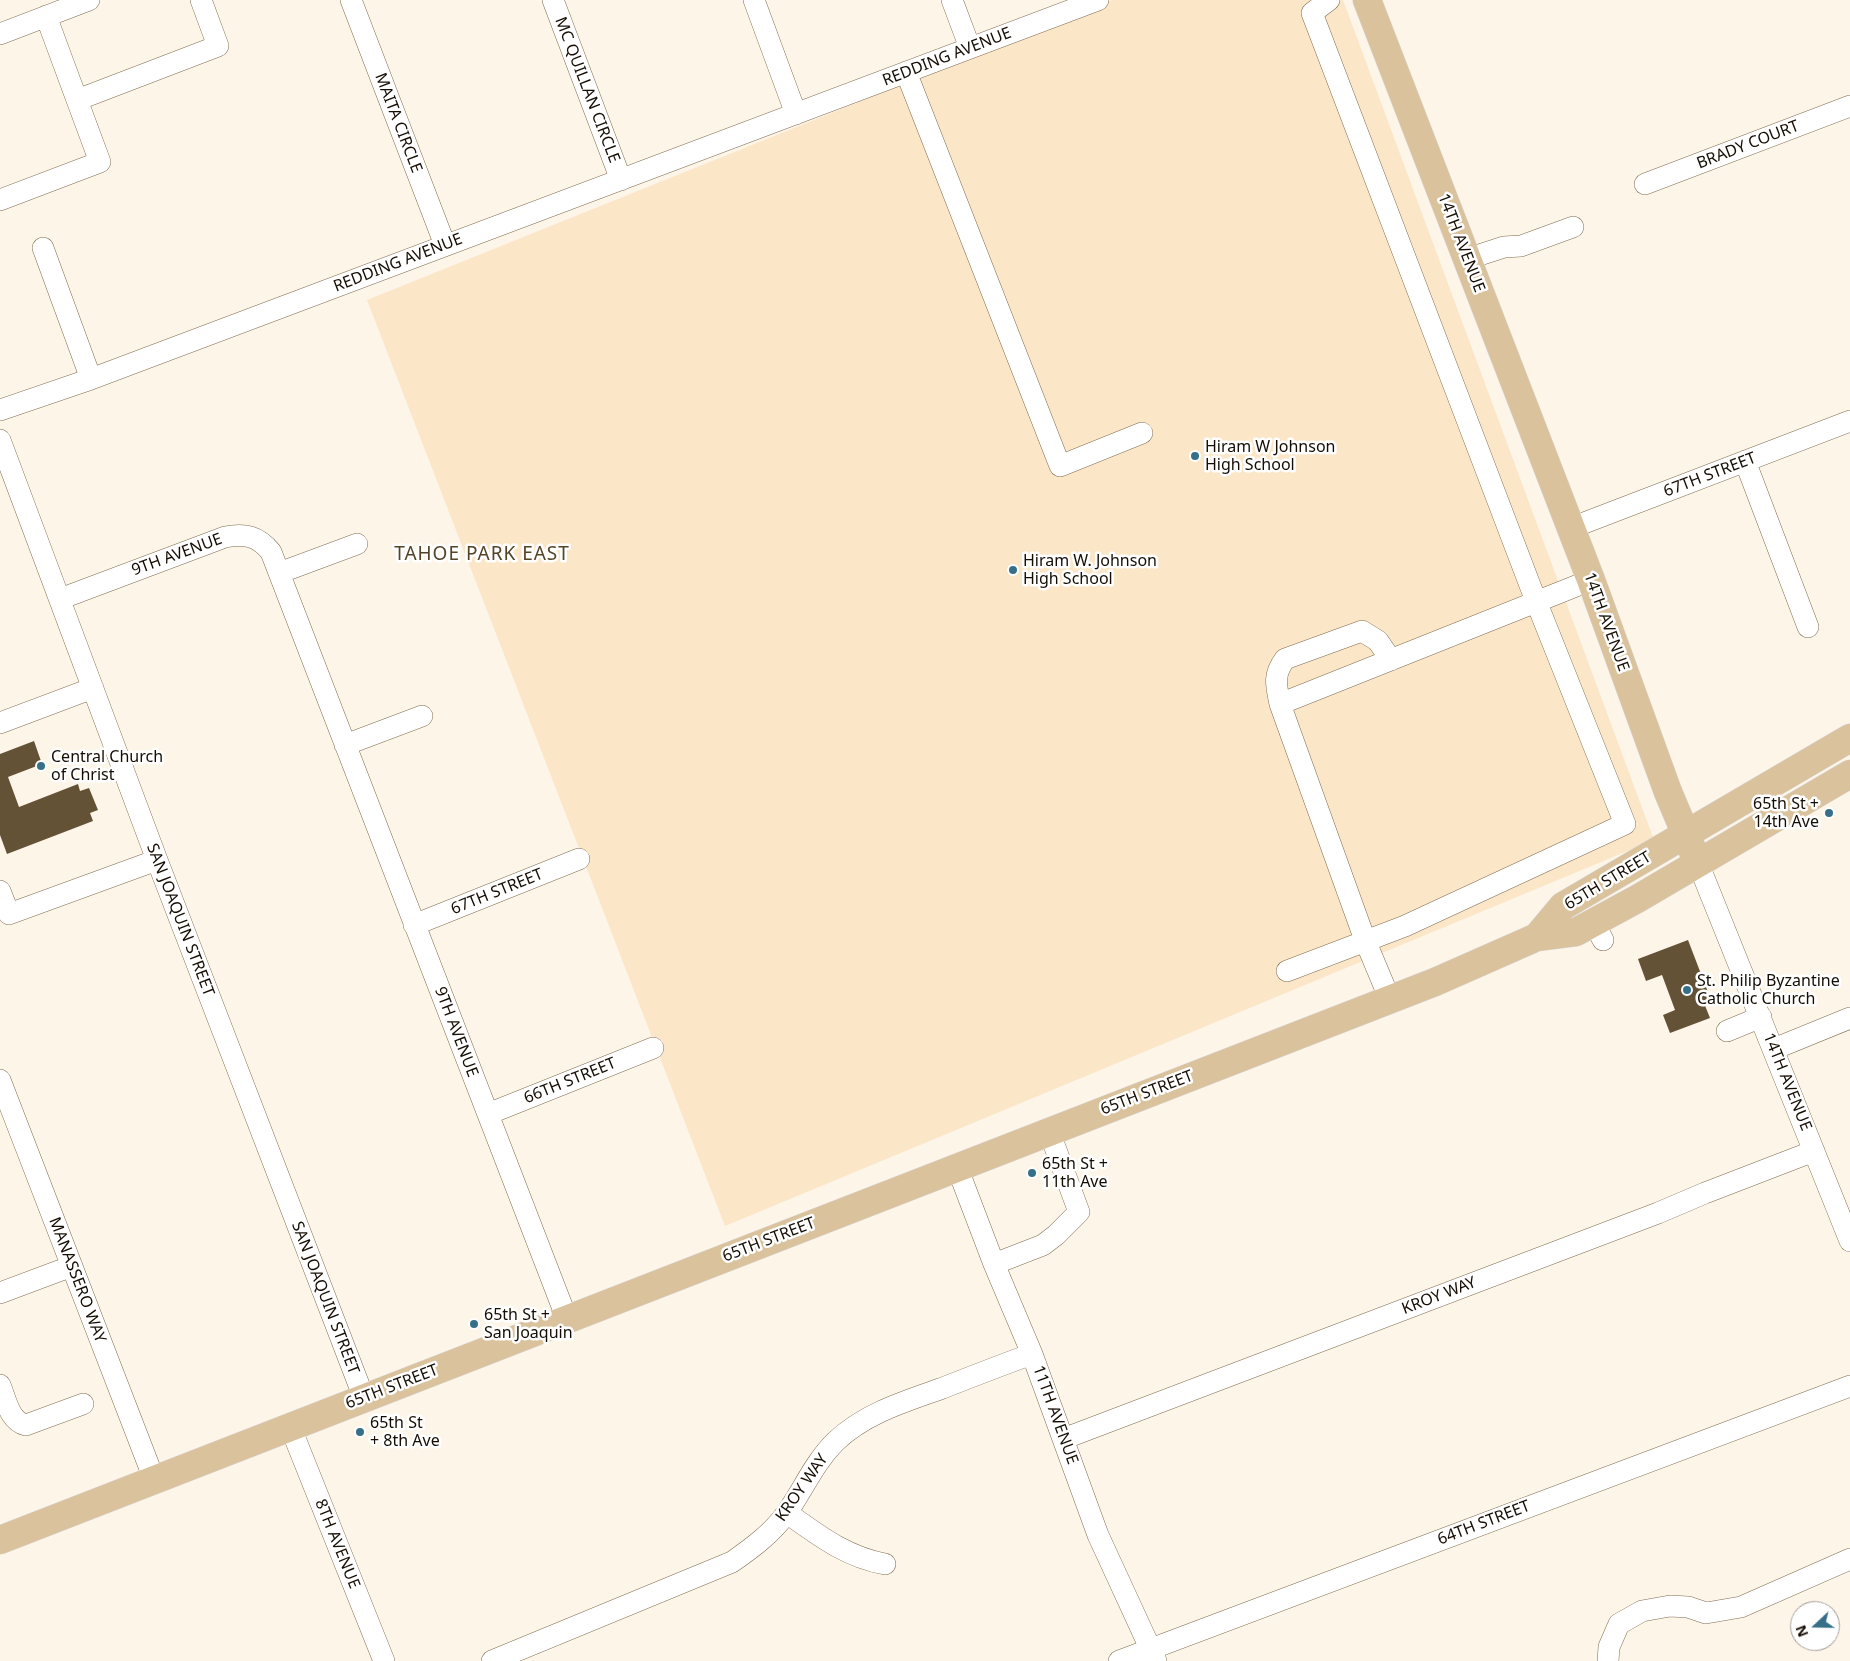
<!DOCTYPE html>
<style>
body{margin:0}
#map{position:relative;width:1850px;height:1661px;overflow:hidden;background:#fdf5e8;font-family:"Noto Sans",sans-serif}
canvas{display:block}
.north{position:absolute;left:1790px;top:1601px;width:50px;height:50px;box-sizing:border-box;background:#fff;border:1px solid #a19e9b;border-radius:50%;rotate:249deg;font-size:14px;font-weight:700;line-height:20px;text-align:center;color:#150d04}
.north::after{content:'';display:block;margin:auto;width:18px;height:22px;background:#357088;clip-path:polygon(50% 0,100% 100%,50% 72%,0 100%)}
</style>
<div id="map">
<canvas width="1850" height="1661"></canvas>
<div class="north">N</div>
</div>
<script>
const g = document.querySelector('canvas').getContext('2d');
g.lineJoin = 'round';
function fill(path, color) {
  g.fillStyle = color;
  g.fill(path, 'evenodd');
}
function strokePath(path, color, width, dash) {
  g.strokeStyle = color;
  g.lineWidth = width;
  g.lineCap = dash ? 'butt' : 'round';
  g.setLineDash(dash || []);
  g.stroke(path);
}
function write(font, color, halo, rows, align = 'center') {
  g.font = font + ' "Noto Sans",sans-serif';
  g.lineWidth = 5;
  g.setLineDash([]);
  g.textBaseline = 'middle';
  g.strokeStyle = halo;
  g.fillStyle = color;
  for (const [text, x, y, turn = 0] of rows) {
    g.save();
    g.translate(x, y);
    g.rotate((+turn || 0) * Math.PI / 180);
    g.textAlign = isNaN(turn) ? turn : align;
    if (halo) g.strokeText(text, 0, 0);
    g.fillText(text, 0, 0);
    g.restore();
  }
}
const built = new Path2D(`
 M1112,0H1343L1654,840L725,1226L367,300Z`);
const building = new Path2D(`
 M34,741L42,764L8,777L19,807L78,784L80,791L89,788L98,810L90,813L93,821L7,854L0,835V754Z
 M1688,940L1711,1000L1704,1003L1710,1018L1670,1033L1663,1015L1675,1010L1662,975L1646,981L1638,959Z`);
const minor = new Path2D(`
 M351,0L445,245
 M553,0L621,180
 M754,0L796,114
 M952,0L970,48
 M46,16L77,100
 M0,34L89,0
 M906,72L1060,466L1142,433
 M1645,184L1850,106
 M0,200L100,162L77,100L218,46L201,0
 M43,248L91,379
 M1467,259L1504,247L1521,246L1573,227
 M0,410L91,379L1098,0
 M0,440L157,860L364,1398
 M1745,461L1808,627
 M1571,528L1850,421
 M279,573L357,544
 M60,599L225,537C245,533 258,536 271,552L567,1319
 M1280,704L1591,580
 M0,723L93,688
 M345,745L422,716
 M1698,863L1850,1241
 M0,891L9,914L157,860
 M1594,923L1603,940
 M414,925L579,859
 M1287,971L1405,926L1625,824L1536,601L1312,13L1329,0
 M1388,995L1365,940L1280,704C1276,685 1273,675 1285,659L1362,631L1378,641L1391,660
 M1727,1031L1761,1017
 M1774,1049L1850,1018
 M0,1080L154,1479
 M488,1114L653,1048
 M957,1167L994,1264L1032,1354L1098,1535L1156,1661
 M994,1264L1043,1245L1056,1235L1079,1212L1049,1131
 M0,1293L72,1266
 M0,1385C6,1399 9,1421 26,1425L83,1404
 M290,1426L384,1661
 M1063,1439L1658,1213L1705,1193L1814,1151
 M787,1513C818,1535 846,1557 885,1564
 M492,1661L732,1562C752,1548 771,1534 786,1514C803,1490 814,1463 835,1442C864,1414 903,1402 940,1389C971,1377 1001,1365 1032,1354
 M1119,1661L1850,1386
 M1608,1661L1609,1647L1619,1624L1642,1611L1670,1606L1688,1607L1706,1613L1741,1607L1850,1559`);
const major = new Path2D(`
 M1367,0L1591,580L1668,792L1698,863
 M1537,937L1563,906L1850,738
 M0,1540L1435,982L1537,937L1576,932L1637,899L1850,774`);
const markers = [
 [1195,456,5,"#357088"],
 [1013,570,5,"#357088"],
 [41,766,5,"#357088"],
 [1829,813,5,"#357088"],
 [1687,990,5,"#357088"],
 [1032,1173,5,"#357088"],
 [474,1324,5,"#357088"],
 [360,1432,5,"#357088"]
];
const streetNames = [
 ["REDDING AVENUE",947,57,-21],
 ["MC QUILLAN CIRCLE",587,90,69],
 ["MAITA CIRCLE",398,123,69],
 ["BRADY COURT",1748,145,-21],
 ["14TH AVENUE",1461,243,69],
 ["REDDING AVENUE",398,263,-21],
 ["67TH STREET",1710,475,-21],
 ["9TH AVENUE",177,555,-20],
 ["14TH AVENUE",1606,622,70],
 ["65TH STREET",1608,881,-31],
 ["67TH STREET",497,892,-22],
 ["SAN JOAQUIN STREET",180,920,69],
 ["9TH AVENUE",456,1032,69],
 ["66TH STREET",570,1081,-22],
 ["14TH AVENUE",1787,1082,68],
 ["65TH STREET",1147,1093,-21],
 ["65TH STREET",769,1240,-21],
 ["MANASSERO WAY",77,1280,69],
 ["KROY WAY",1439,1296,-21],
 ["SAN JOAQUIN STREET",325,1298,69],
 ["65TH STREET",392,1387,-21],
 ["11TH AVENUE",1055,1415,70],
 ["KROY WAY",802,1488,-55],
 ["64TH STREET",1484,1523,-21],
 ["8TH AVENUE",337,1544,68]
];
const poiNames = [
 ["Hiram W Johnson",1205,447],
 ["High School",1205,465],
 ["Hiram W. Johnson",1023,561],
 ["High School",1023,579],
 ["Central Church",51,757],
 ["of Christ",51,775],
 ["65th St +",1819,804,"right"],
 ["14th Ave",1819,822,"right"],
 ["St. Philip Byzantine",1697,981],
 ["Catholic Church",1697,999],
 ["65th St +",1042,1164],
 ["11th Ave",1042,1182],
 ["65th St +",484,1315],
 ["San Joaquin",484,1333],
 ["65th St",370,1423],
 ["+ 8th Ave",370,1441]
];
const quarterNames = [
 ["TAHOE PARK EAST",482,555]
];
fill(built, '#fbe6c8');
fill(building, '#645237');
strokePath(minor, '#806d51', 22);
strokePath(major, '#dad8d7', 29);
strokePath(minor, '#fff', 21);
strokePath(major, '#dac29d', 28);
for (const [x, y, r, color] of markers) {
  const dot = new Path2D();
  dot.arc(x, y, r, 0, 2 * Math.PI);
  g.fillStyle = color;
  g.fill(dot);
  strokePath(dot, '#fff', 2);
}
write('16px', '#150d04', '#fff', streetNames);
write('16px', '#150d04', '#fff', poiNames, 'left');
g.letterSpacing = '1px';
write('19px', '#544327', '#fff', quarterNames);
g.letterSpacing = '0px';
</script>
